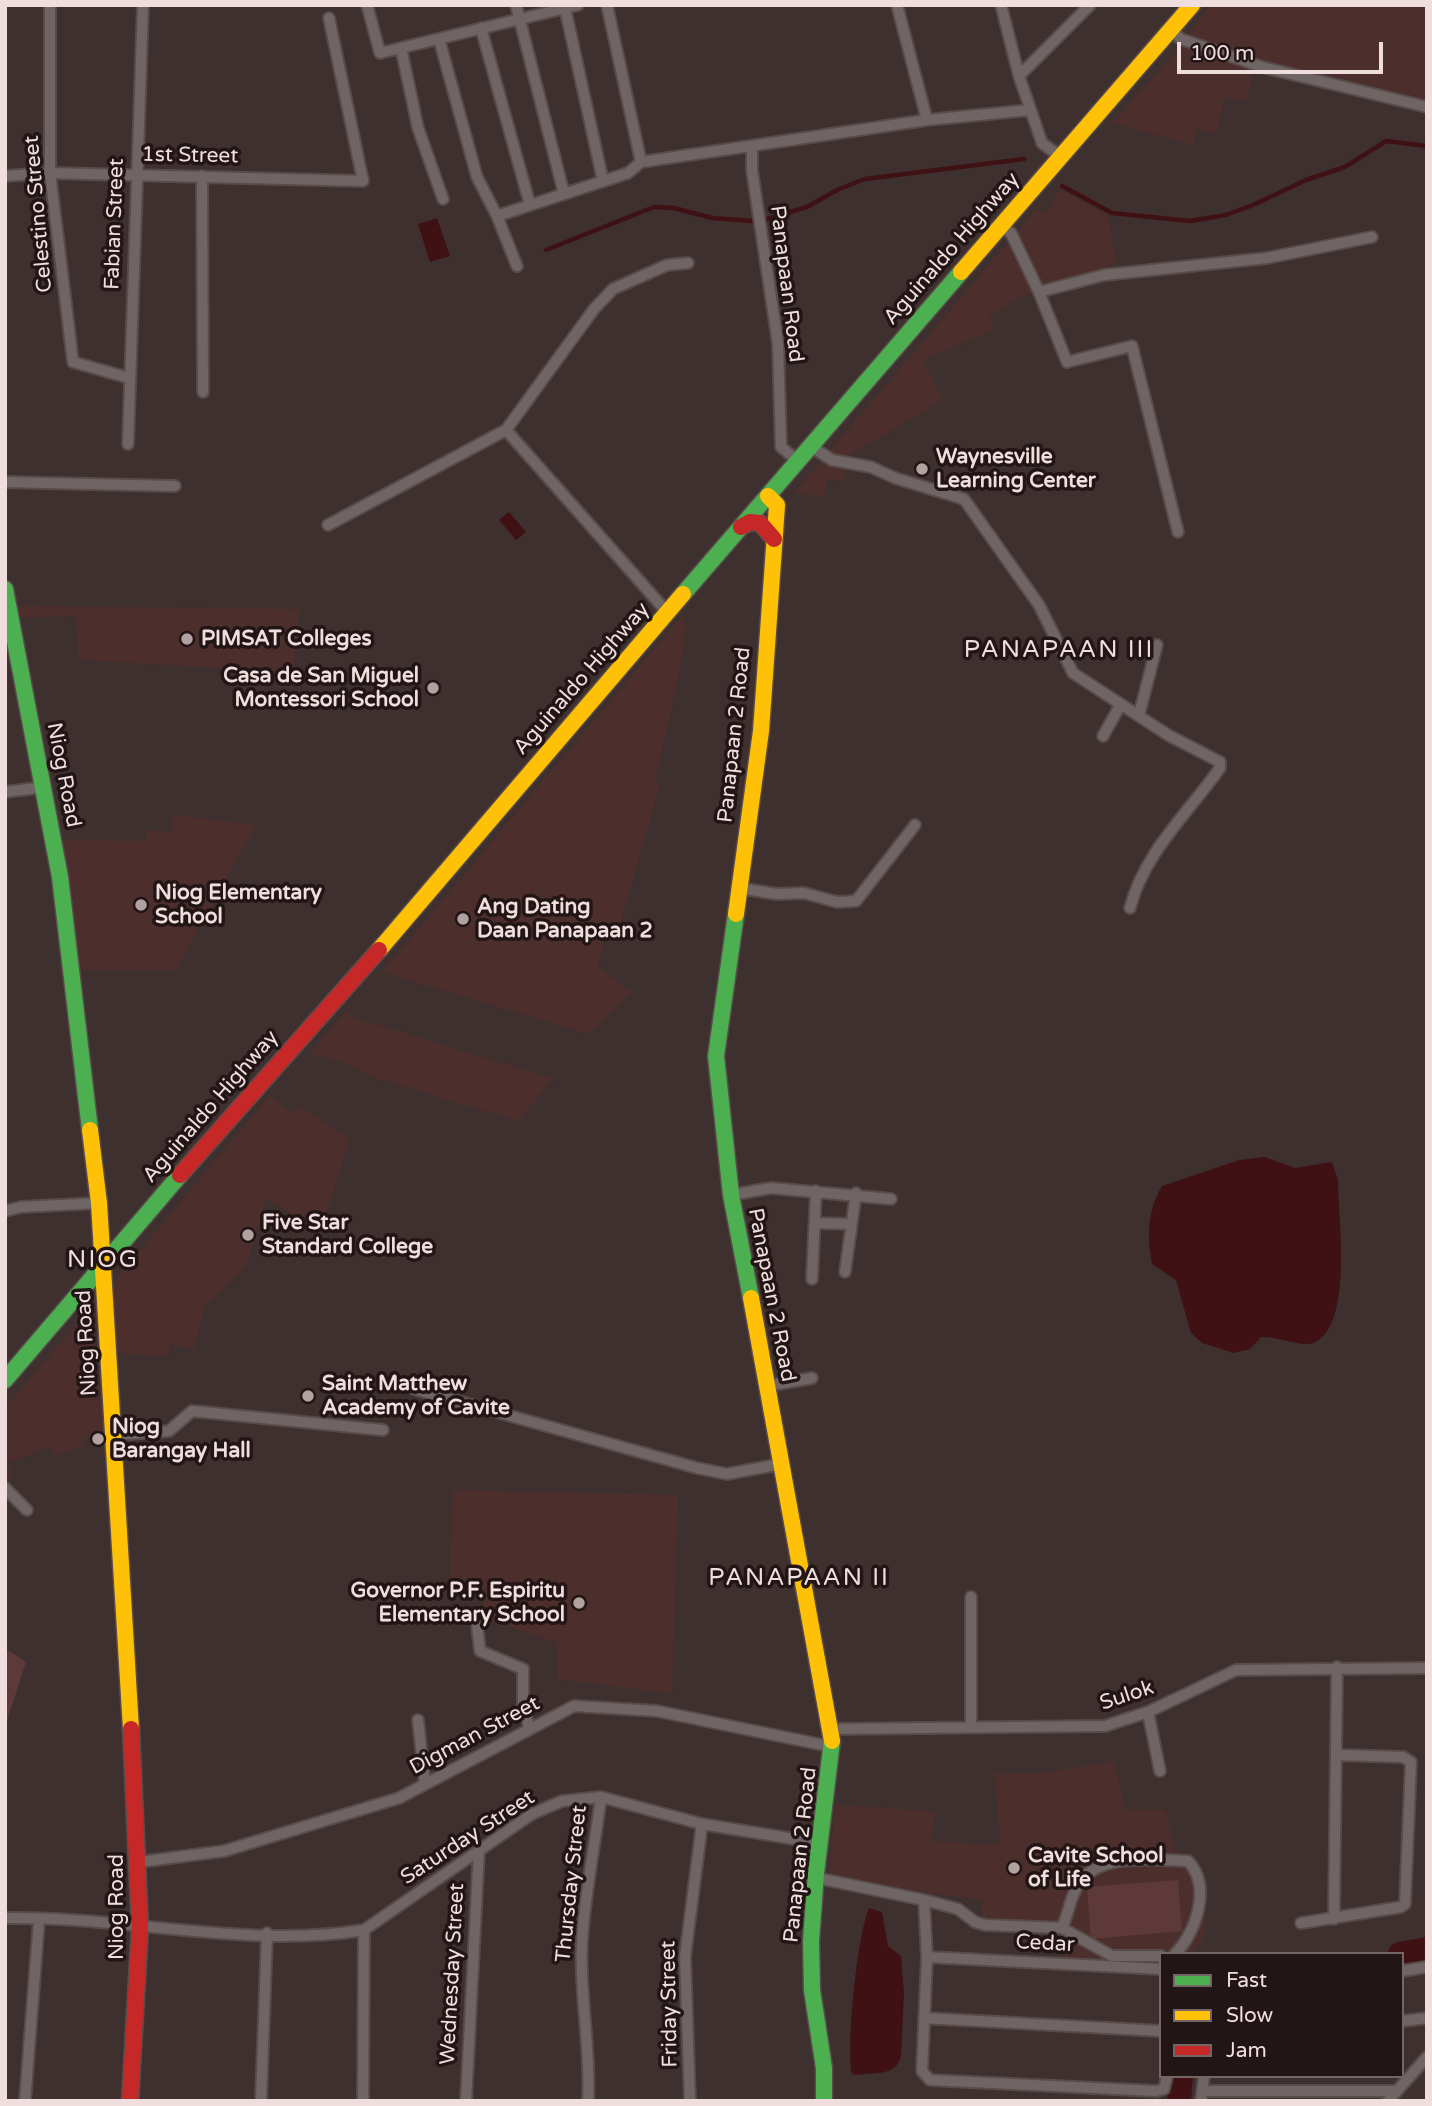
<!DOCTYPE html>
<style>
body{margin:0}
#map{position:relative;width:1432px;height:2106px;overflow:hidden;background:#3d302f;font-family:"Varela Round",sans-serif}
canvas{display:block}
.frame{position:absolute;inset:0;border:7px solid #efdedd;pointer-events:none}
.legend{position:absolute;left:1159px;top:1952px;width:245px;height:126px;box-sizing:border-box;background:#211615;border:2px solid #736665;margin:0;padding:9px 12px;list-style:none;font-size:21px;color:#efdedd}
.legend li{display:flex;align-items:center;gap:14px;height:35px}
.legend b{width:35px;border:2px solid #736665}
.scale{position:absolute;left:1177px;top:42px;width:206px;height:32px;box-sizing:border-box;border:4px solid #efdedd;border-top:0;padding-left:9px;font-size:21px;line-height:24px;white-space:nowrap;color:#efdedd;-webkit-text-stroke:5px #211615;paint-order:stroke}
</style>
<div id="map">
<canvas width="1432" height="2106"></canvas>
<div class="frame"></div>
<ul class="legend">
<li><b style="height:9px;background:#4caf50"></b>Fast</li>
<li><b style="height:9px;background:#ffc107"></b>Slow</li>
<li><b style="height:9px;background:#c62828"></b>Jam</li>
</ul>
<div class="scale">100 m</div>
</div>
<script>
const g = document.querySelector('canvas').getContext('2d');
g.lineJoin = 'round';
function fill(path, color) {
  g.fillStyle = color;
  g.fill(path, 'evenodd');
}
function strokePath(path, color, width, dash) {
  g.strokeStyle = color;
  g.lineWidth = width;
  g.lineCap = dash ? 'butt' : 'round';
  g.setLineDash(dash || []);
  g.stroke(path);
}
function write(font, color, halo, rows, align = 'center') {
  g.font = font + ' "Varela Round",sans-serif';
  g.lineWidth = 7;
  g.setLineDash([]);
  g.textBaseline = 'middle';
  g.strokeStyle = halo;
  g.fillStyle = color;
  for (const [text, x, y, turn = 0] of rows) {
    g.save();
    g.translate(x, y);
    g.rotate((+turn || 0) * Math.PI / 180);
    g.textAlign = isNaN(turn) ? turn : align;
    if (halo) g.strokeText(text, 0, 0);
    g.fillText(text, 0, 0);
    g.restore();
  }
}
const built = new Path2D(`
 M1210,5H1427V102L1233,52L1188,35Z
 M1182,45L1254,70L1246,102L1225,97L1216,134L1197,129L1193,145L1112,123Z
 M1060,189L1108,216L1117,263L1015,299L989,317L995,329L923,360L943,400L850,455L844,481L827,479L825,496L793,494L1037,208L1047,214Z
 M16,606L299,609L294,672L79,660L76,616L16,618Z
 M683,615L686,629L680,670L655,782L660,785L620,924L607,931L598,966L631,992L589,1034L382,972Z
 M173,815L256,825L176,970H80L60,840L145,841L146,830L171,832Z
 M346,1011L350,1016L553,1079L518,1121L369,1076L356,1067L310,1053Z
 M270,1095L292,1113L297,1105L350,1138L321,1232L266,1199L246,1267L204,1307L194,1350L171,1344L167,1357L116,1353L113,1283Z
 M80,1321L90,1323L106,1429L85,1439L84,1445L54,1456L51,1447L8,1462L12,1478L5,1485V1407Z
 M453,1490L678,1495L672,1694L558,1679V1643L481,1617L485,1589L449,1578Z
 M1114,1761L1125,1810H1165L1175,1850L1198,1861L1206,1934L1192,1954H1161V1967L1065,1961L1064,1932L981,1928L982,1900L855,1883L829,1875L835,1805L935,1811L932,1841L1000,1845L995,1773H1044Z`);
const green = new Path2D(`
 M5,1648L26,1662L5,1727Z
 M1178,1880L1182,1931L1091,1939L1087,1887Z`);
const water = new Path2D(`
 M437,218L450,256L430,262L418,224Z
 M509,512L526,532L516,540L499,520Z
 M1265,1157L1295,1168L1332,1162L1338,1180C1338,1216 1354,1328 1313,1343C1300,1347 1277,1336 1261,1337L1250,1349L1234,1353L1202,1343L1191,1333L1176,1280L1152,1264C1147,1236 1147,1211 1162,1186L1239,1160Z
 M869,1908L882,1912L888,1946L901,1956L904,1993L901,2056C896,2077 874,2072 856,2075L852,2074C846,2045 857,1937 869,1908Z`);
const stream = new Path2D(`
 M1062,186L1112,213L1190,221L1226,215L1253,205L1306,180L1345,167L1386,141L1427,146
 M764,220L807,207L839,189L865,179L1024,159
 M546,250L654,207L674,208L712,218L753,221`);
const river = new Path2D(`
 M1400,1954L1427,1949
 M1179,2101L1181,2076`);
const street = new Path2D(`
 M50,5V173L73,362L129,378
 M367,5L380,53L578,5
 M516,5L564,194
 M607,5L641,162
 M897,5L927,120
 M1001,5L1019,76L1042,143L1061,157
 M565,8L603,181
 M481,28L530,205
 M1170,30L1181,39L1262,67L1427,107
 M439,39L477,177L497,216L517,266
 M401,48L418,128L443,199
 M1019,76L1090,5
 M752,146V170L778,344L781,447L798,461
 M5,176L50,173L363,181L329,18
 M202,176L203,392
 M497,216L628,173L641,162L927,120L1030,110
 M1000,226L1011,233L1039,292L1104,275L1267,258L1372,237
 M1039,292L1067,362L1132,346L1178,532
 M506,430L667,612
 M128,444L143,5
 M810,446L832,460L871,467L895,478L964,499L1039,605L1073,673L1168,735L1220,762V768C1188,813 1144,853 1130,908
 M5,482L175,486
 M328,525L506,430L594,309L613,289L667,265L688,263
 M1139,715L1157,645
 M1103,736L1121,704
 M5,792L45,787
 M738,888L777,894L804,893L837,902L856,901L915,825
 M731,1195L771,1188L891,1199
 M5,1211L21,1207L99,1203
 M815,1223L851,1224
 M845,1272L856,1193
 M812,1279L816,1191
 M767,1386L812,1378
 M414,1389L697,1468L727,1474L781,1464
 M114,1435L169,1431L192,1411L383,1430
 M5,1488L27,1510
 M971,1597V1727
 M477,1625L480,1651L523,1669V1705L529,1727
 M1148,1712L1160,1771
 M418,1720L425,1784
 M832,1729L1105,1726L1148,1712L1236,1670L1427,1668
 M139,1862L224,1851L399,1798L574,1706L657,1711L833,1747
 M817,1878L924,1900L927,1957L922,2071L930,2080L1156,2091L1164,2089L1167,2076
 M924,1900L958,1909L975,1922L985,1925L1062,1928L1112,1956H1161
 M5,1918C123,1916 248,1949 364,1930L532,1814L562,1801L601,1797L702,1824L819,1843
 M1334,1919L1337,1667
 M1301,1923L1401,1907L1405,1904L1411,1762L1403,1757L1337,1755
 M1062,1928C1068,1915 1070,1899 1077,1887C1096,1851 1154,1860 1188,1861C1212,1886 1196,1933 1175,1954
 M927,1957L1161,1969
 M1402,1971L1427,1967
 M924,2018L1161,2031
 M1402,2021L1427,2018
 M1203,2091H1397
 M25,2101L39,1920
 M261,2101L267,1933
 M363,2101L364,1930
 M466,2101L479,1849
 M588,2101C591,2047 579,1994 582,1941C585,1893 595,1845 601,1797
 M690,2101L685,1957L702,1824
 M1201,2101L1204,2076
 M1388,2101L1427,2057`);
const fast = new Path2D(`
 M5,589L60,877L90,1130
 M683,594L961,272
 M736,914L716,1056L731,1195L751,1298
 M5,1380L180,1175
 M824,2101V2068L812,1990L811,1941L816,1873L832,1741`);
const slow = new Path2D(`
 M961,272L1192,5
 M736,914L761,731L777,505L768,496
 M379,950L683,594
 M90,1130L99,1203L131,1729
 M751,1298L832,1741`);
const jam = new Path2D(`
 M741,527L750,522L760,523L774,539
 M180,1175L379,950
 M130,2101L140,1927L131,1729`);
const markers = [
 [922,469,7,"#b1a1a0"],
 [187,639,7,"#b1a1a0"],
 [433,688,7,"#b1a1a0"],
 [141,905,7,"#b1a1a0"],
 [463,919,7,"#b1a1a0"],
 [248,1235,7,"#b1a1a0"],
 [308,1396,7,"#b1a1a0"],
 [98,1439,7,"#b1a1a0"],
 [579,1603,7,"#b1a1a0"],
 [1014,1868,7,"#b1a1a0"]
];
const streetNames = [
 ["1st Street",190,156,1],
 ["Celestino Street",39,214,-95],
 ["Fabian Street",115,224,-88],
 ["Aguinaldo Highway",952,249,-49],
 ["Panapaan Road",786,284,83],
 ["Aguinaldo Highway",582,679,-49],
 ["Panapaan 2 Road",735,735,-84],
 ["Niog Road",63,775,79],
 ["Aguinaldo Highway",211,1107,-49],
 ["Panapaan 2 Road",771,1295,79],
 ["Niog Road",87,1343,-93],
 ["Sulok",1127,1696,-18],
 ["Digman Street",475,1736,-28],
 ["Saturday Street",468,1838,-33],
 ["Panapaan 2 Road",801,1855,-84],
 ["Thursday Street",572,1884,-84],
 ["Niog Road",117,1907,-90],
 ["Cedar",1045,1944,3],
 ["Wednesday Street",453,1974,-87],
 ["Friday Street",670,2004,-91]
];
const poiNames = [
 ["Waynesville",936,457],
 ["Learning Center",936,481],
 ["PIMSAT Colleges",201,639],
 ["Casa de San Miguel",419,676,"right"],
 ["Montessori School",419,700,"right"],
 ["Niog Elementary",155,893],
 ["School",155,917],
 ["Ang Dating",477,907],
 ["Daan Panapaan 2",477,931],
 ["Five Star",262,1223],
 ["Standard College",262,1247],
 ["Saint Matthew",322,1384],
 ["Academy of Cavite",322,1408],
 ["Niog",112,1427],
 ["Barangay Hall",112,1451],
 ["Governor P.F. Espiritu",565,1591,"right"],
 ["Elementary School",565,1615,"right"],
 ["Cavite School",1028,1856],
 ["of Life",1028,1880]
];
const quarterNames = [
 ["PANAPAAN III",1059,651],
 ["NIOG",103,1261],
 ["PANAPAAN II",799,1579]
];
fill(built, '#4c2e2d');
fill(green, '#5d3a39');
fill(water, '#401114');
strokePath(stream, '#401114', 4.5);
strokePath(river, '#401114', 24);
strokePath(street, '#584c4b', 14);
strokePath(fast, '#584c4b', 19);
strokePath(slow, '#584c4b', 19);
strokePath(jam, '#584c4b', 19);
strokePath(street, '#706565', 10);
strokePath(fast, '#4caf50', 16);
strokePath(slow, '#ffc107', 16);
strokePath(jam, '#c62828', 16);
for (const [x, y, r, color] of markers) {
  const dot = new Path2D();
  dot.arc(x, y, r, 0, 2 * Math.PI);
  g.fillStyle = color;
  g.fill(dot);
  strokePath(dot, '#211615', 2.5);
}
write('21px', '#efdedd', '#211615', streetNames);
write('bold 21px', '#efdedd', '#211615', poiNames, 'left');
g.letterSpacing = '2px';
write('24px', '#efdedd', '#211615', quarterNames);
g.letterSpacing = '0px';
</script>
